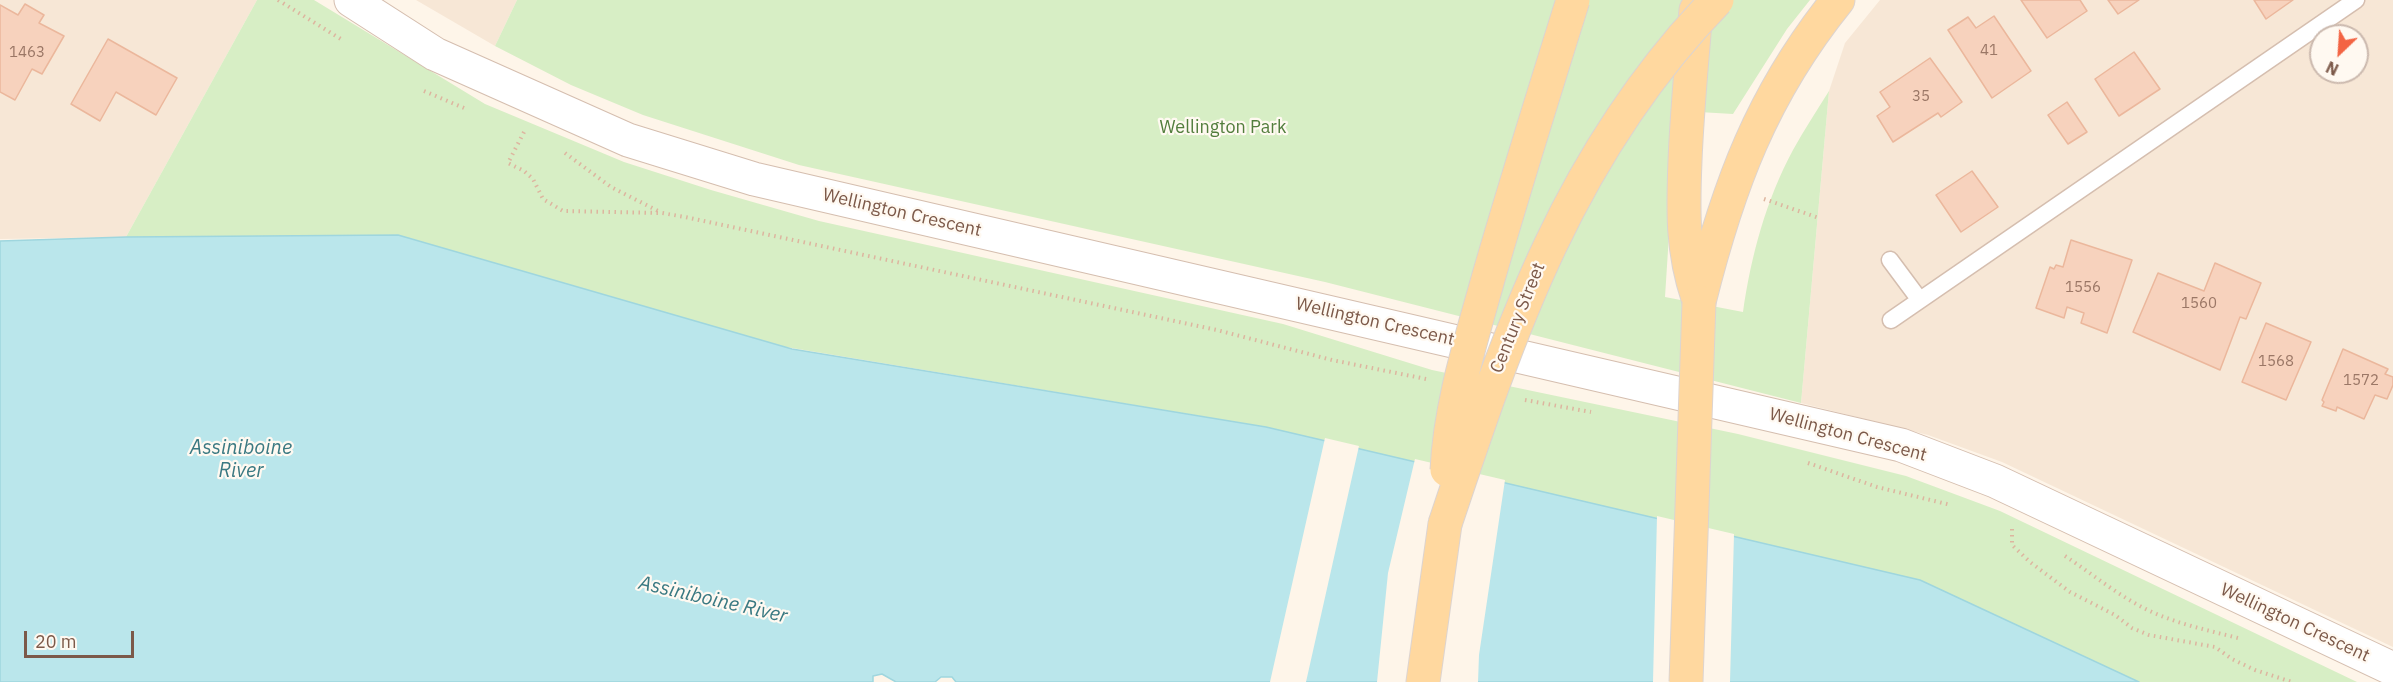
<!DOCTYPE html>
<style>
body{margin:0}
#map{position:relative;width:2393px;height:682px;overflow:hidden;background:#fef5e9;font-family:"IBM Plex Sans",sans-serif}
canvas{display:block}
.north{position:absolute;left:2309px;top:24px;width:60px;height:60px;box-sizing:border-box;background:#fff9f1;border:2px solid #cbb9ae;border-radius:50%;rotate:205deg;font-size:16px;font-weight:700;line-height:24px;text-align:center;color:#7c5949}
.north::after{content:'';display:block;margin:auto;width:21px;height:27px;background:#f36443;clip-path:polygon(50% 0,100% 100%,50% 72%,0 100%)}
.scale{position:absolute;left:24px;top:631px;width:110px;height:27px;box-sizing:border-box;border:3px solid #7c5949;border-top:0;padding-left:8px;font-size:18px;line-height:21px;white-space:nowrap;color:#7c5949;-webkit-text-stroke:4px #fff9f1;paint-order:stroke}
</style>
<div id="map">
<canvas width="2393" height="682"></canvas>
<div class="north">N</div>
<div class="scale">20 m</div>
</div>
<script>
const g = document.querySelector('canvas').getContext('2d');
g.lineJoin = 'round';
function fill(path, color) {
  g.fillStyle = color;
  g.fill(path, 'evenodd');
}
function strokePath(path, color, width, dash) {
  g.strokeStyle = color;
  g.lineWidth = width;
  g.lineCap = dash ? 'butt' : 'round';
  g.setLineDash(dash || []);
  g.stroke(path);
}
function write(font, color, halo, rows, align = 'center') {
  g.font = font + ' "IBM Plex Sans",sans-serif';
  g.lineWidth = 4.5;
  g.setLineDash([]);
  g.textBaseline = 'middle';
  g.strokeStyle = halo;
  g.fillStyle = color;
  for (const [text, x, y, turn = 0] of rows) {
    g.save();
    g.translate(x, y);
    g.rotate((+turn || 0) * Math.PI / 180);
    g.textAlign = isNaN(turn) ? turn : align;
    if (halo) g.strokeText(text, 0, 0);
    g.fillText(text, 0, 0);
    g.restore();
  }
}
const residential = new Path2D(`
 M0,0H257L126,237L0,239Z
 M416,0H517L495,46Z
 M1880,0H2393V647L2002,462L1928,435L1801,403L1829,91L1845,43ZM2321,36H2357V72H2321Z`);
const green = new Path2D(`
 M257,0H314L485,104L624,162L711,190L819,221L1283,324L1432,370L1738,434L1906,476L2000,511L2357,682H2139L1920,580L1266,427L126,237Z
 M517,0H1684L1665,297L1743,312C1751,256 1766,200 1793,150C1804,130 1817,110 1829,91L1801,403L1325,282L799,165L643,115L571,85L495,46Z
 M1712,0H1810L1787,29L1733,114L1699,112Z`);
const water = new Path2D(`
 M398,235L792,349L1266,427L1920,580L2139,682H956L952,677H941L935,682H896L882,674L873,676V682H0V241L126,237Z`);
const pier = new Path2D(`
 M1325,438L1359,446L1306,682H1270Z
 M1415,459L1505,480L1479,655L1478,682H1377L1388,573Z
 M1657,516L1734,534L1730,682H1653Z`);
const building = new Path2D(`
 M2021,0H2080L2087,11L2047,38Z
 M2108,0H2139L2118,14Z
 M2254,0H2293L2266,19Z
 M25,4L44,15L39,23L64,36L42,74L32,69L15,100L0,92V5L18,15Z
 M1994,16L2031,71L1992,98L1948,30L1968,17L1976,28Z
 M108,39L177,78L156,115L116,92L100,121L71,104Z
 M2134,52L2160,89L2119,116L2095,79Z
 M1930,58L1962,102L1941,117L1938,113L1893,142L1877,116L1890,107L1880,92Z
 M2067,102L2087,132L2068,144L2048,115Z
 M1972,171L1998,207L1961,232L1936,195Z
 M2071,240L2132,260L2107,333L2081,323L2084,313L2067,307L2064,318L2036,308L2050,267L2054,269L2056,265L2063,267Z
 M2215,263L2261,283L2246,319L2240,317L2220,370L2133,332L2158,273L2204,291Z
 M2266,323L2311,342L2286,400L2242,382Z
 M2343,349L2388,369L2385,374L2393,377V385L2387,399L2375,395L2364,419L2337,407L2336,411L2322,406L2324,402L2322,400Z`);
const path = new Path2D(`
 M278,0L344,41
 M424,91L464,108
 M524,132L508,163L524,171L533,179L543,199L563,211L662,213L685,217L1217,330L1332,360L1426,379
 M565,153L611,187L660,212
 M1764,199L1819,218
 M1525,400L1591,412
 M1808,463L1877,487L1951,505
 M2012,529V545L2030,562L2070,592L2115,615L2132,628L2149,635L2215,647L2232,659L2255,670L2292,682
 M2065,556C2094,575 2121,598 2152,612C2181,625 2211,631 2242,639`);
const lane = new Path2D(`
 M1890,260L1919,299
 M1891,320L2356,0`);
const street = new Path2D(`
 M351,0L435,54L536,99L628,140L754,179L1901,445L1995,481L2393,669`);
const primary = new Path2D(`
 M1696,10C1692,60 1687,110 1685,161C1683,210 1682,251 1698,298
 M1699,302C1728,186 1762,94 1838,0
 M1423,682L1445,524`);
const primaryBridge = new Path2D(`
 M1447,470C1450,405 1471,341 1488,279C1515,185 1544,93 1573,0
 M1445,524C1510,329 1570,151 1717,0
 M1686,682L1699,302`);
const numberNames = [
 ["41",1989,51],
 ["1463",27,53],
 ["35",1921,97],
 ["1556",2083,288],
 ["1560",2199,304],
 ["1568",2276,362],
 ["1572",2361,381]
];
const parkNames = [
 ["Wellington Park",1223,128]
];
const streetNames = [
 ["Wellington Crescent",902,213,13],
 ["Century Street",1518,318,-68],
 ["Wellington Crescent",1375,322,13],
 ["Wellington Crescent",1848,435,15],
 ["Wellington Crescent",2295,623,25]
];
const waterNames = [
 ["Assiniboine",241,448],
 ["River",241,471],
 ["Assiniboine River",713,600,13]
];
fill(residential, '#f7e7d6');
fill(green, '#d7eec5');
fill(water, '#bae6eb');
strokePath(water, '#9fd6de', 1.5);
fill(pier, '#fef5e9');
fill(building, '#f7d2bd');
strokePath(building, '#ebb79c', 1.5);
strokePath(lane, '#d5beaf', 19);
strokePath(street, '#d5beaf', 35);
strokePath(primary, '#ddd4d0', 35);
strokePath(path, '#ddb59f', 4, [1.5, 4.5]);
strokePath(lane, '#fff', 16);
strokePath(street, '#fff', 33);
strokePath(primary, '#ffd89f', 33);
strokePath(primaryBridge, '#ddd4d0', 35, []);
strokePath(primaryBridge, '#ffd89f', 33);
write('15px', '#9b7766', null, numberNames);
write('18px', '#527d3c', '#fff9f1', parkNames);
write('18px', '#7c5949', '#fff9f1', streetNames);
write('italic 20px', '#3a7982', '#fff9f1', waterNames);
</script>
